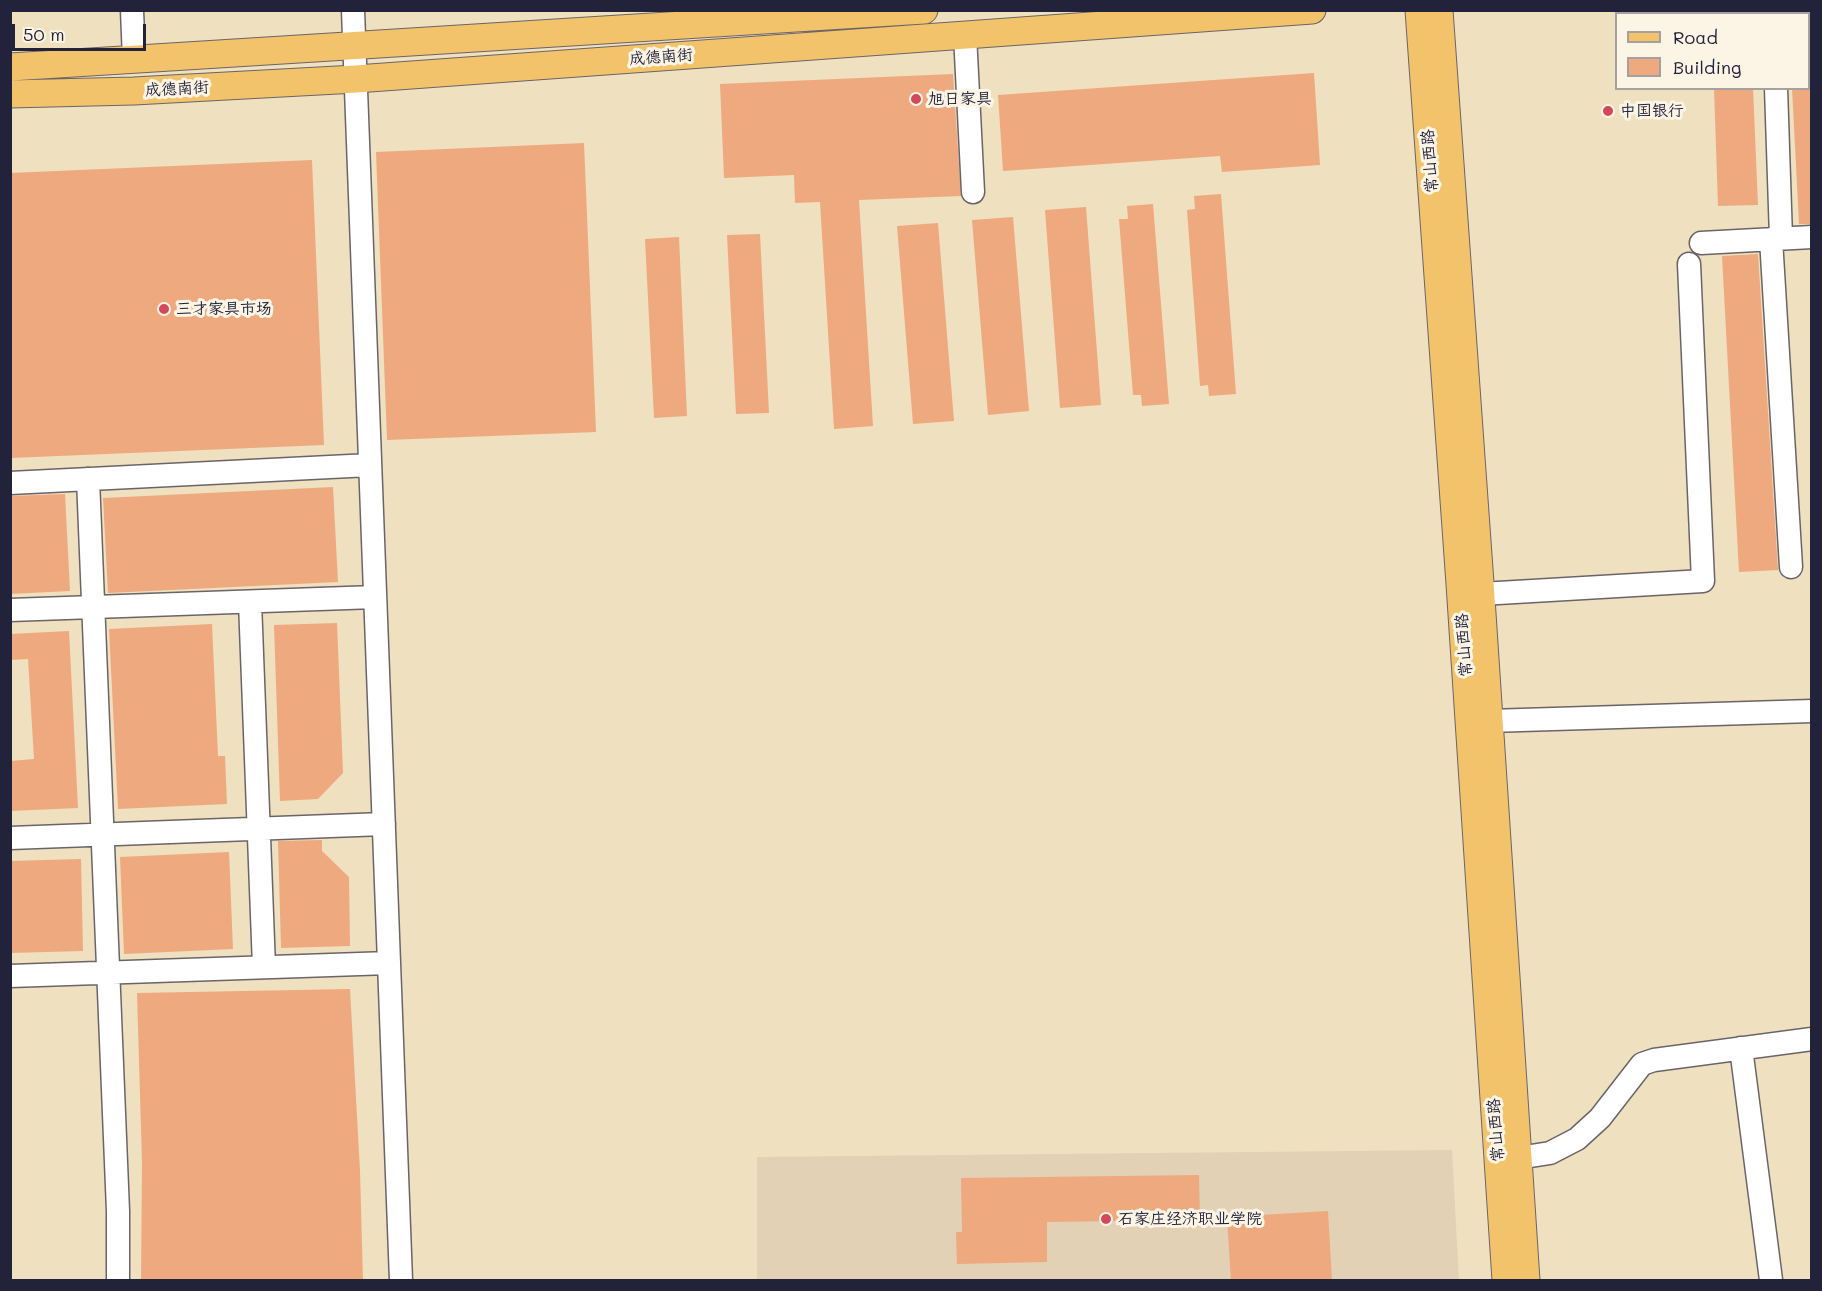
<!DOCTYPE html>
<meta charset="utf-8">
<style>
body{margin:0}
#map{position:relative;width:1822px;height:1291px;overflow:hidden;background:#efe0bf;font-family:Mali,sans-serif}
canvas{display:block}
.frame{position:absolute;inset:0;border:12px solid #22223b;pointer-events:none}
.legend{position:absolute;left:1615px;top:12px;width:195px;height:78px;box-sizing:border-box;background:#fcf5e5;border:2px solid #a5a1a1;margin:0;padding:8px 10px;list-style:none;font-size:18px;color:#22223b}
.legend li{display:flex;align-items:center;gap:12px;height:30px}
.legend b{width:30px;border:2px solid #a5a1a1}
.scale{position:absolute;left:12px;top:24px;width:134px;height:27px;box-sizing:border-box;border:3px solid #22223b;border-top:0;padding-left:8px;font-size:18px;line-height:21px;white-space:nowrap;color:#22223b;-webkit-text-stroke:4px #fcf5e5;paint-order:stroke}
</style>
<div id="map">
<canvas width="1822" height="1291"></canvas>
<div class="frame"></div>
<ul class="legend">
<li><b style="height:8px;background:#f2c36a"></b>Road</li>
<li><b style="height:16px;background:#eea97f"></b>Building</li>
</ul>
<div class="scale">50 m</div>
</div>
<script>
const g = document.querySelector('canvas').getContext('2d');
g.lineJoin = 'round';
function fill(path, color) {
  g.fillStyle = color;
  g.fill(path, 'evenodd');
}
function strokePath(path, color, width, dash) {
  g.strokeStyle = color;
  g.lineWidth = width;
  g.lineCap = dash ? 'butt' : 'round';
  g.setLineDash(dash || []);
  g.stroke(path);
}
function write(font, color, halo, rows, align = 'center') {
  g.font = font + ' Mali,"LXGW WenKai TC",sans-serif';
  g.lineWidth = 6;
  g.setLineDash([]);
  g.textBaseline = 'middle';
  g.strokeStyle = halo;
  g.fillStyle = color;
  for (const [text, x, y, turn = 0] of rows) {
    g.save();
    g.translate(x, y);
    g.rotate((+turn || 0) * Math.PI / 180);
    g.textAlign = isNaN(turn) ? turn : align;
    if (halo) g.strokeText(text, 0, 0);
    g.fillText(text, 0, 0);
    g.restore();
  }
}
const built = new Path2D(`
 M1452,1150L1459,1280H757V1157Z`);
const building = new Path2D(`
 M1314,73L1320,165L1222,172L1220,156L1003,171L998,95Z
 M953,74L961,196L859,200L873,426L834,429L820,202L795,203L794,175L724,178L720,84Z
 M1714,88H1753L1758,205L1718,206Z
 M1792,88H1812V224H1799Z
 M584,143L596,432L387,440L376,152Z
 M312,160L324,445L10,458V173Z
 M1221,194L1236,394L1209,396L1208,385L1200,386L1187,210L1195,209L1194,196Z
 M1153,204L1169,404L1142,406L1141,395H1133L1119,219H1128L1127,206Z
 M1086,207L1101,405L1060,408L1045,210Z
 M1013,217L1029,411L988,415L972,220Z
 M938,223L954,421L913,424L897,226Z
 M760,234L769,413L736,414L727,235Z
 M679,237L687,416L654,418L645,239Z
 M1758,254L1778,570L1739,572L1722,256Z
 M333,487L338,582L108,593L103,498Z
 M65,494L70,591L10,594V496Z
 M337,623L343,773L318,799L280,801L274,625Z
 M212,624L218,756H225L227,804L118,809L109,629Z
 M69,631L78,808L10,811V761L34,759L28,659L10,660V634Z
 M322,840V851L349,877L350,946L281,948L278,841Z
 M229,852L233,949L124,954L120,857Z
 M81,859L83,951L10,953V861Z
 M350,989L360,1171L363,1281H141L142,1163L137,993Z
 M1199,1175L1200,1220L1047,1222V1262L957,1264L956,1232H962L961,1178Z
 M1328,1211L1332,1281H1231L1227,1217Z`);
const minor = new Path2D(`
 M132,10L134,60
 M353,10L401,1280
 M965,35L973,192
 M1808,43L1812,42
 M1776,88L1781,238
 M1771,239L1791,567
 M1701,243L1812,237
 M88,479L118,1211V1280
 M10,483L370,465
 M1481,594L1703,581L1689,264
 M250,602L264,967
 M10,610L375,597
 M1489,721L1812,711
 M10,838L384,824
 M10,976L389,963
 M1741,1048L1771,1280
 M1518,1158L1550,1153L1577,1139L1600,1118L1642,1064L1654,1060L1812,1039`);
const major = new Path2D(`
 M1419,10L1460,584L1506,1280
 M1439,10L1480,583L1526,1280
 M10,67L924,10
 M10,94L134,91L356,79L1312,10`);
const markers = [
 [916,99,6,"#d1495b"],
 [1608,111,6,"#d1495b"],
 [164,309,6,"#d1495b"],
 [1106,1219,6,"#d1495b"]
];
const streetNames = [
 ["成德南街",661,57,-4],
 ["成德南街",177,89,-3],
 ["常山西路",1430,161,-94],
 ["常山西路",1464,645,-94],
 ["常山西路",1496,1130,-94]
];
const poiNames = [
 ["旭日家具",928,99],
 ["中国银行",1620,111],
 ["三才家具市场",176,309],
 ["石家庄经济职业学院",1118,1219]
];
fill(built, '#e2d1b5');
fill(building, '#eea97f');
strokePath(minor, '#6a6469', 25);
strokePath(major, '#6a6469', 29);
strokePath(minor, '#fff', 22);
strokePath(major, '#f2c36a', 27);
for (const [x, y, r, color] of markers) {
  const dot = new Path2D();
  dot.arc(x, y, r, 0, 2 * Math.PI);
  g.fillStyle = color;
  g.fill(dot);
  strokePath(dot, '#fcf5e5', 2);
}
write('16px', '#22223b', '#fcf5e5', streetNames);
write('16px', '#22223b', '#fcf5e5', poiNames, 'left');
</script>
